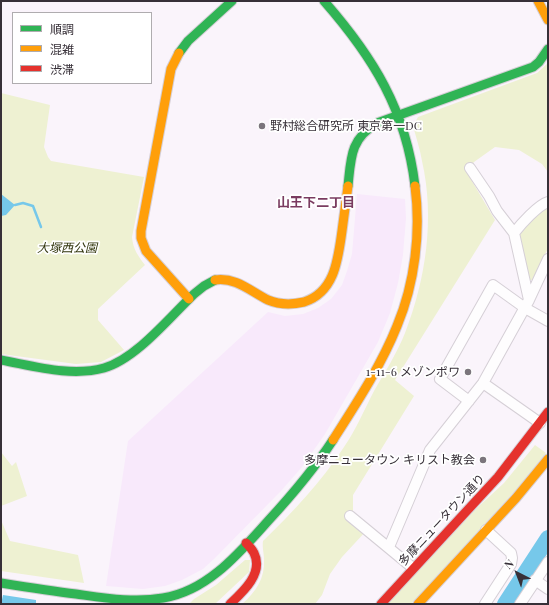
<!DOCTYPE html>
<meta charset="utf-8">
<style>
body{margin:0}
#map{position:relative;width:549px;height:605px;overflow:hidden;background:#faf4fb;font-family:"Playfair Display","Noto Sans JP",serif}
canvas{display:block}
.frame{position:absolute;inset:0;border:2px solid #373038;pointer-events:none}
.legend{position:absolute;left:12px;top:12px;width:140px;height:72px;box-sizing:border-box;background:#fff;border:1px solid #afacaf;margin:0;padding:5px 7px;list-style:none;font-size:12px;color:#373038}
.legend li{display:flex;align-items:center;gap:8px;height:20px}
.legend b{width:20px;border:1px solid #afacaf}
.north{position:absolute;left:497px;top:553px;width:40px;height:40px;-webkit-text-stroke:3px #fff;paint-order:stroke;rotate:318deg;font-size:11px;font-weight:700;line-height:16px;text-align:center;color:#373038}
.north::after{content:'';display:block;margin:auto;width:14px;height:18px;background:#373038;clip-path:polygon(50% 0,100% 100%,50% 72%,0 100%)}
</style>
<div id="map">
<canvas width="549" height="605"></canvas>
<div class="frame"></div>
<ul class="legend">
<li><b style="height:5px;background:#30b455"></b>順調</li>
<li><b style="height:5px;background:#ff9f0a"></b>混雑</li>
<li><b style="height:5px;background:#e5322d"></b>渋滞</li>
</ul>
<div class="north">N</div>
</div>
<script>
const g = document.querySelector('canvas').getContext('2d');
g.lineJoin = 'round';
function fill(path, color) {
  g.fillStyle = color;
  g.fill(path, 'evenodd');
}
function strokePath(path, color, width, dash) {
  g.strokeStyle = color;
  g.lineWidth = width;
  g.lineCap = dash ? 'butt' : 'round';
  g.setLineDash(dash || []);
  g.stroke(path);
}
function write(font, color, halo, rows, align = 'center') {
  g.font = font + ' "Playfair Display","Noto Sans JP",serif';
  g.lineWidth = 3.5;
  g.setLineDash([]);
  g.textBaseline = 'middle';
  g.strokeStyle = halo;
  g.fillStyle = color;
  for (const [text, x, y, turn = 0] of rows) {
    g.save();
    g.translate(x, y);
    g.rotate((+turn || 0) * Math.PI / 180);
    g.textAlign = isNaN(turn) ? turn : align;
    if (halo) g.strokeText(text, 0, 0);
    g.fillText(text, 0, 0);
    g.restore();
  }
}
const built = new Path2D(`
 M357,194L405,199L406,218L403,255L398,283L390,313L378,342L325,434L302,467L281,491L214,559L203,569L182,580L165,586L143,589L106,586L128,441L268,312L285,316L303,314L318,308L331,299L342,285L347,271L352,254Z`);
const green = new Path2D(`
 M548,63V172L542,164L519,150L495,147L474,162L466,171L495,220L395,380L414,396L353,495V512L367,530L342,557L330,574L322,595L315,604H242C256,592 265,578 264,560C264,552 262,548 263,541C293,512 321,482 344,447C356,430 364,410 374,391C384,374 398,351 405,333C426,279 435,218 422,161C420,149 416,137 413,126L418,117L537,73Z
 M1,93L50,105L44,147L48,157L51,161L144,177L132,237C133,249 138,256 145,265L98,309V320L124,350L101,362L76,364L1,354Z
 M548,206V248L533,280H528L519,237L522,230Z
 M535,445L546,453L514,492L411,604H387L477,508L504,483Z
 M1,452L12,466L16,462L27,496L1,506Z
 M1,520L10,541L78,555L84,583L1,571Z
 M245,560H250L249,572L215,604H189L194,599L216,585Z`);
const water = new Path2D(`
 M1,194L15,205L6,215L1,216Z
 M3,595L36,600V604H1Z`);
const stream = new Path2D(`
 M15,205L23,203L33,206L41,227`);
const river = new Path2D(`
 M505,604L548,538`);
const street = new Path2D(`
 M470,168L489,196L497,211L514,233
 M529,300L514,233C521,224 538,205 548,202
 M483,383L540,423
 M469,401L440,379L493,285L525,308L548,321
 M350,516L413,568
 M389,547L430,450L483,383L529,300L548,259
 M535,580L548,589
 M485,604L511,564L512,558L511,553L486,530
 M520,604L548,562`);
const fast = new Path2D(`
 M324,1C373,57 406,110 415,186
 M179,53L188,41L232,1
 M348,186C351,158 350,139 377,123L533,67L539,62L548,49
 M1,360C34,366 71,377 104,368C136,359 170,317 194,294L204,286L215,280
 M1,583C26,587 51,591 76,594C105,598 134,603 163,598C208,591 240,552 268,521C292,495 314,469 333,440`);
const slow = new Path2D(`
 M538,1L548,20
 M179,53L171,69L141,231V238L146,251L189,299
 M215,280C236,277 250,291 268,300C280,305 291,305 304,302C335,292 338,259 342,231C344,216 346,201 348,186
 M333,440C356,404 381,366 397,326C415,283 421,232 415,186
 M418,604L516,498L548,459`);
const jam = new Path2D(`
 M230,604C243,592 264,573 254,553C252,549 249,546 246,543
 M381,604L498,477L548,412`);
const markers = [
 [262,126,4,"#7b757c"],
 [468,372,4,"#7b757c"],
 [483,460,4,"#7b757c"]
];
const poiNames = [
 ["野村総合研究所 東京第一DC",270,126,"left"],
 ["1-11-6 メゾンポワ",460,372],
 ["多摩ニュータウン キリスト教会",475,460]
];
const parkNames = [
 ["大塚西公園",67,248]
];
const streetNames = [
 ["多摩ニュータウン通り",442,520,-47]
];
const neighbourhoodNames = [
 ["山王下二丁目",316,203]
];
fill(built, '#f8e9fb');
fill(green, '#eef1d2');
fill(water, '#76c8ea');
strokePath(stream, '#76c8ea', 2.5);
strokePath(river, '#76c8ea', 16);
strokePath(street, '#d5cfd6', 12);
strokePath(fast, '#d5cfd6', 11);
strokePath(slow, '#d5cfd6', 11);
strokePath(jam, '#d5cfd6', 11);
strokePath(street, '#fefdfe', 10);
strokePath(fast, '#30b455', 9);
strokePath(slow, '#ff9f0a', 9);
strokePath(jam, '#e5322d', 9);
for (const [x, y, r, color] of markers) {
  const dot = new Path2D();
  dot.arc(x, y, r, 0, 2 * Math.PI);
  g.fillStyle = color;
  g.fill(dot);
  strokePath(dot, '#fff', 1.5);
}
write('12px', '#373038', '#fff', poiNames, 'right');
write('italic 12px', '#30340b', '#fff', parkNames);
write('12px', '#373038', '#fff', streetNames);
write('bold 13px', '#7a3b60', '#fff', neighbourhoodNames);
</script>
